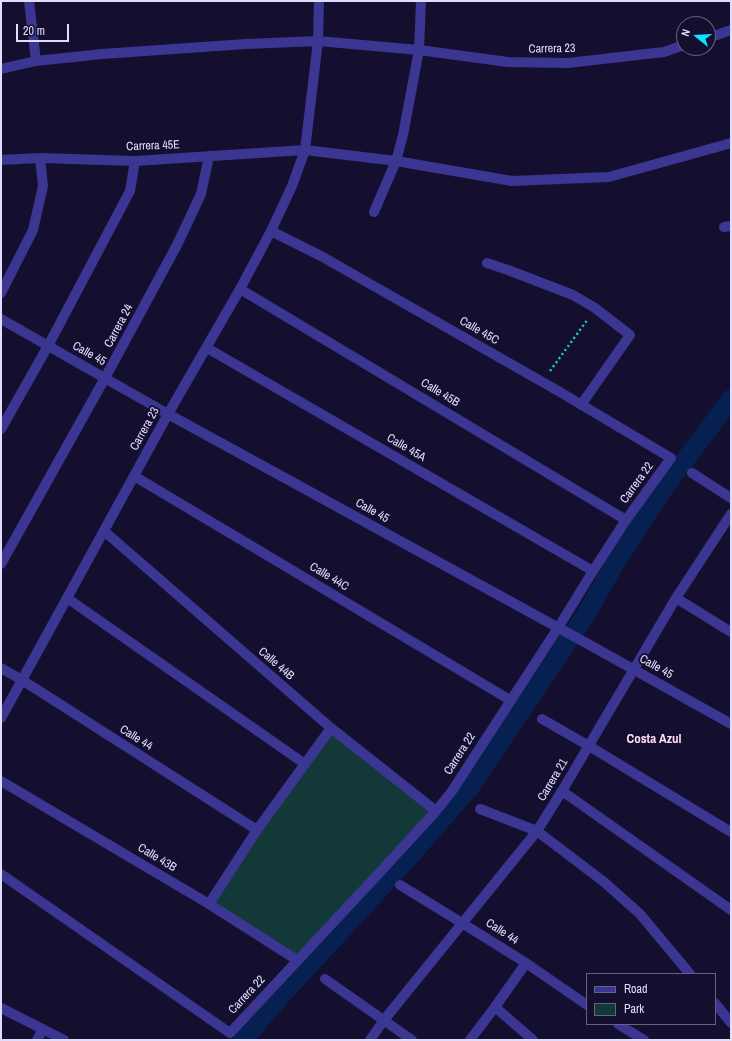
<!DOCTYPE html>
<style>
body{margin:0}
#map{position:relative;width:732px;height:1041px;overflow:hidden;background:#150f2f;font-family:"Archivo Narrow",sans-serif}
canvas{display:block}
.frame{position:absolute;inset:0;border:2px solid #e1ddff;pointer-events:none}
.legend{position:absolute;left:586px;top:973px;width:130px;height:52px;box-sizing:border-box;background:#150f2f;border:1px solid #676182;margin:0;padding:5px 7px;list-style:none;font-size:12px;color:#e1ddff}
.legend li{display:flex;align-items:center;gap:8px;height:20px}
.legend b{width:20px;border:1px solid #676182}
.north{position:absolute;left:676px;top:16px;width:40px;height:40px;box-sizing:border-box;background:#150f2f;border:1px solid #676182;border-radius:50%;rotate:288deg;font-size:11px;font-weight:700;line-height:16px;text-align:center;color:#e1ddff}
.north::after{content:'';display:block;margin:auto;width:14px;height:18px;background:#09e5ff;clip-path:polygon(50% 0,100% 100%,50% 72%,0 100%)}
.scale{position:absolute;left:16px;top:24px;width:53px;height:18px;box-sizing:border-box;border:2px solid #e1ddff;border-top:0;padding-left:5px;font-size:12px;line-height:14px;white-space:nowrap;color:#e1ddff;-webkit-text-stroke:3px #150f2f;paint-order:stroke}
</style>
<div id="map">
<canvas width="732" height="1041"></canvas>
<div class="frame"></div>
<ul class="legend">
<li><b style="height:5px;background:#3a3692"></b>Road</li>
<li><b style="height:11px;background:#123938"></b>Park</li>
</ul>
<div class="north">N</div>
<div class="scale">20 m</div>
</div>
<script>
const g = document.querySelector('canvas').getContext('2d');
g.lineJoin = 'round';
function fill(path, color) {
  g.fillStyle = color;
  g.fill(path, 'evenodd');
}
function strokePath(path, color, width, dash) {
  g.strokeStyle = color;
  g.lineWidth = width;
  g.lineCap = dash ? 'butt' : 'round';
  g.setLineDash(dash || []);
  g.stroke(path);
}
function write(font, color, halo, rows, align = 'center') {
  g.font = font + ' "Archivo Narrow",sans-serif';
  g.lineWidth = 4;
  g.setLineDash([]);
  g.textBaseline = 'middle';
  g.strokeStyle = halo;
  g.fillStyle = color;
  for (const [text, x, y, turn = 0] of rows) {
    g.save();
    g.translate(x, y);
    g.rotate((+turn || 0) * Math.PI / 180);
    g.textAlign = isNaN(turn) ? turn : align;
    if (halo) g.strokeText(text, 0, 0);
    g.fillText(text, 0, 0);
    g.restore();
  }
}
const green = new Path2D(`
 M331,728L436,811L297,960L209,904Z`);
const canal = new Path2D(`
 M243,1040L280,997L410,856L471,786L587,613L614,565L664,488L731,399`);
const path = new Path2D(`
 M550,371L588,319`);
const minor = new Path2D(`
 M29,1L36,61
 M708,38L731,30
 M1,69L36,61L102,54L246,44L318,41L419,50L508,62L568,63L664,52L684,45
 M1,160L40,158L135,161L305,150L396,161L512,181L609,177L731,143
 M374,212L396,161L403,135L419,50L421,1
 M724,227L731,226
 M487,263L508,270L573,295L595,308L630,335L581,405
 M240,289L626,520
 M1,293L33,230L43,186L40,158
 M1,319L168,414L240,289L271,231L292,186L305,150L318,41L319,1
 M207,348L593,571
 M1,429L48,346L130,191L135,161
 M692,473L731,498
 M134,476L510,700
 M104,531L331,728L436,811
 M1,564L105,378L177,245L201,194L209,156
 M67,598L305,764
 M676,598L731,632
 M1,718L22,680L257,830
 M542,719L589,746L731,832
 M1,781L209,904L297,960
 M562,791L731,910
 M480,809L537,831L604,882L640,914L690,974
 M1,874L230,1033L381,871L436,811L452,791L558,628L593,571L626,520L671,458L560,392L321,256L271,231
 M400,885L462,923L526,963L587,1005
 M209,904L257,830L331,728
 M325,979L412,1040
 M715,1003L731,1023
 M495,1007L533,1040
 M1,1008L64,1040
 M618,1024L644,1040
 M37,1040L43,1029
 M370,1040L384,1020L537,831L562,791L676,598L731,514
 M470,1040L495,1007L526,963`);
const tertiary = new Path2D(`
 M1,668L22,680L168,414L588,644L731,724`);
const streetNames = [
 ["Carrera 23",552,49,-1],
 ["Carrera 45E",153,146,-2],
 ["Carrera 24",119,326,-62],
 ["Calle 45C",479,331,30],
 ["Calle 45",89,354,29],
 ["Calle 45B",440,393,31],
 ["Carrera 23",145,429,-61],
 ["Calle 45A",406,448,30],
 ["Carrera 22",637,483,-54],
 ["Calle 45",372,511,29],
 ["Calle 44C",329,577,31],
 ["Calle 44B",276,664,41],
 ["Calle 45",656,667,29],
 ["Calle 44",136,738,32],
 ["Carrera 22",460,754,-57],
 ["Carrera 21",553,780,-59],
 ["Calle 43B",157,858,31],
 ["Calle 44",502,932,33],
 ["Carrera 22",247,995,-47]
];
const neighbourhoodNames = [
 ["Costa Azul",654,740]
];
fill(green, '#123938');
strokePath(canal, '#062151', 19);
strokePath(path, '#25cbc2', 2.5, [2, 3]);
strokePath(minor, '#3a3692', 10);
strokePath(tertiary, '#3a3692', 10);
write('12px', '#e1ddff', '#150f2f', streetNames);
write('bold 13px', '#ffdff3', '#150f2f', neighbourhoodNames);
</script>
